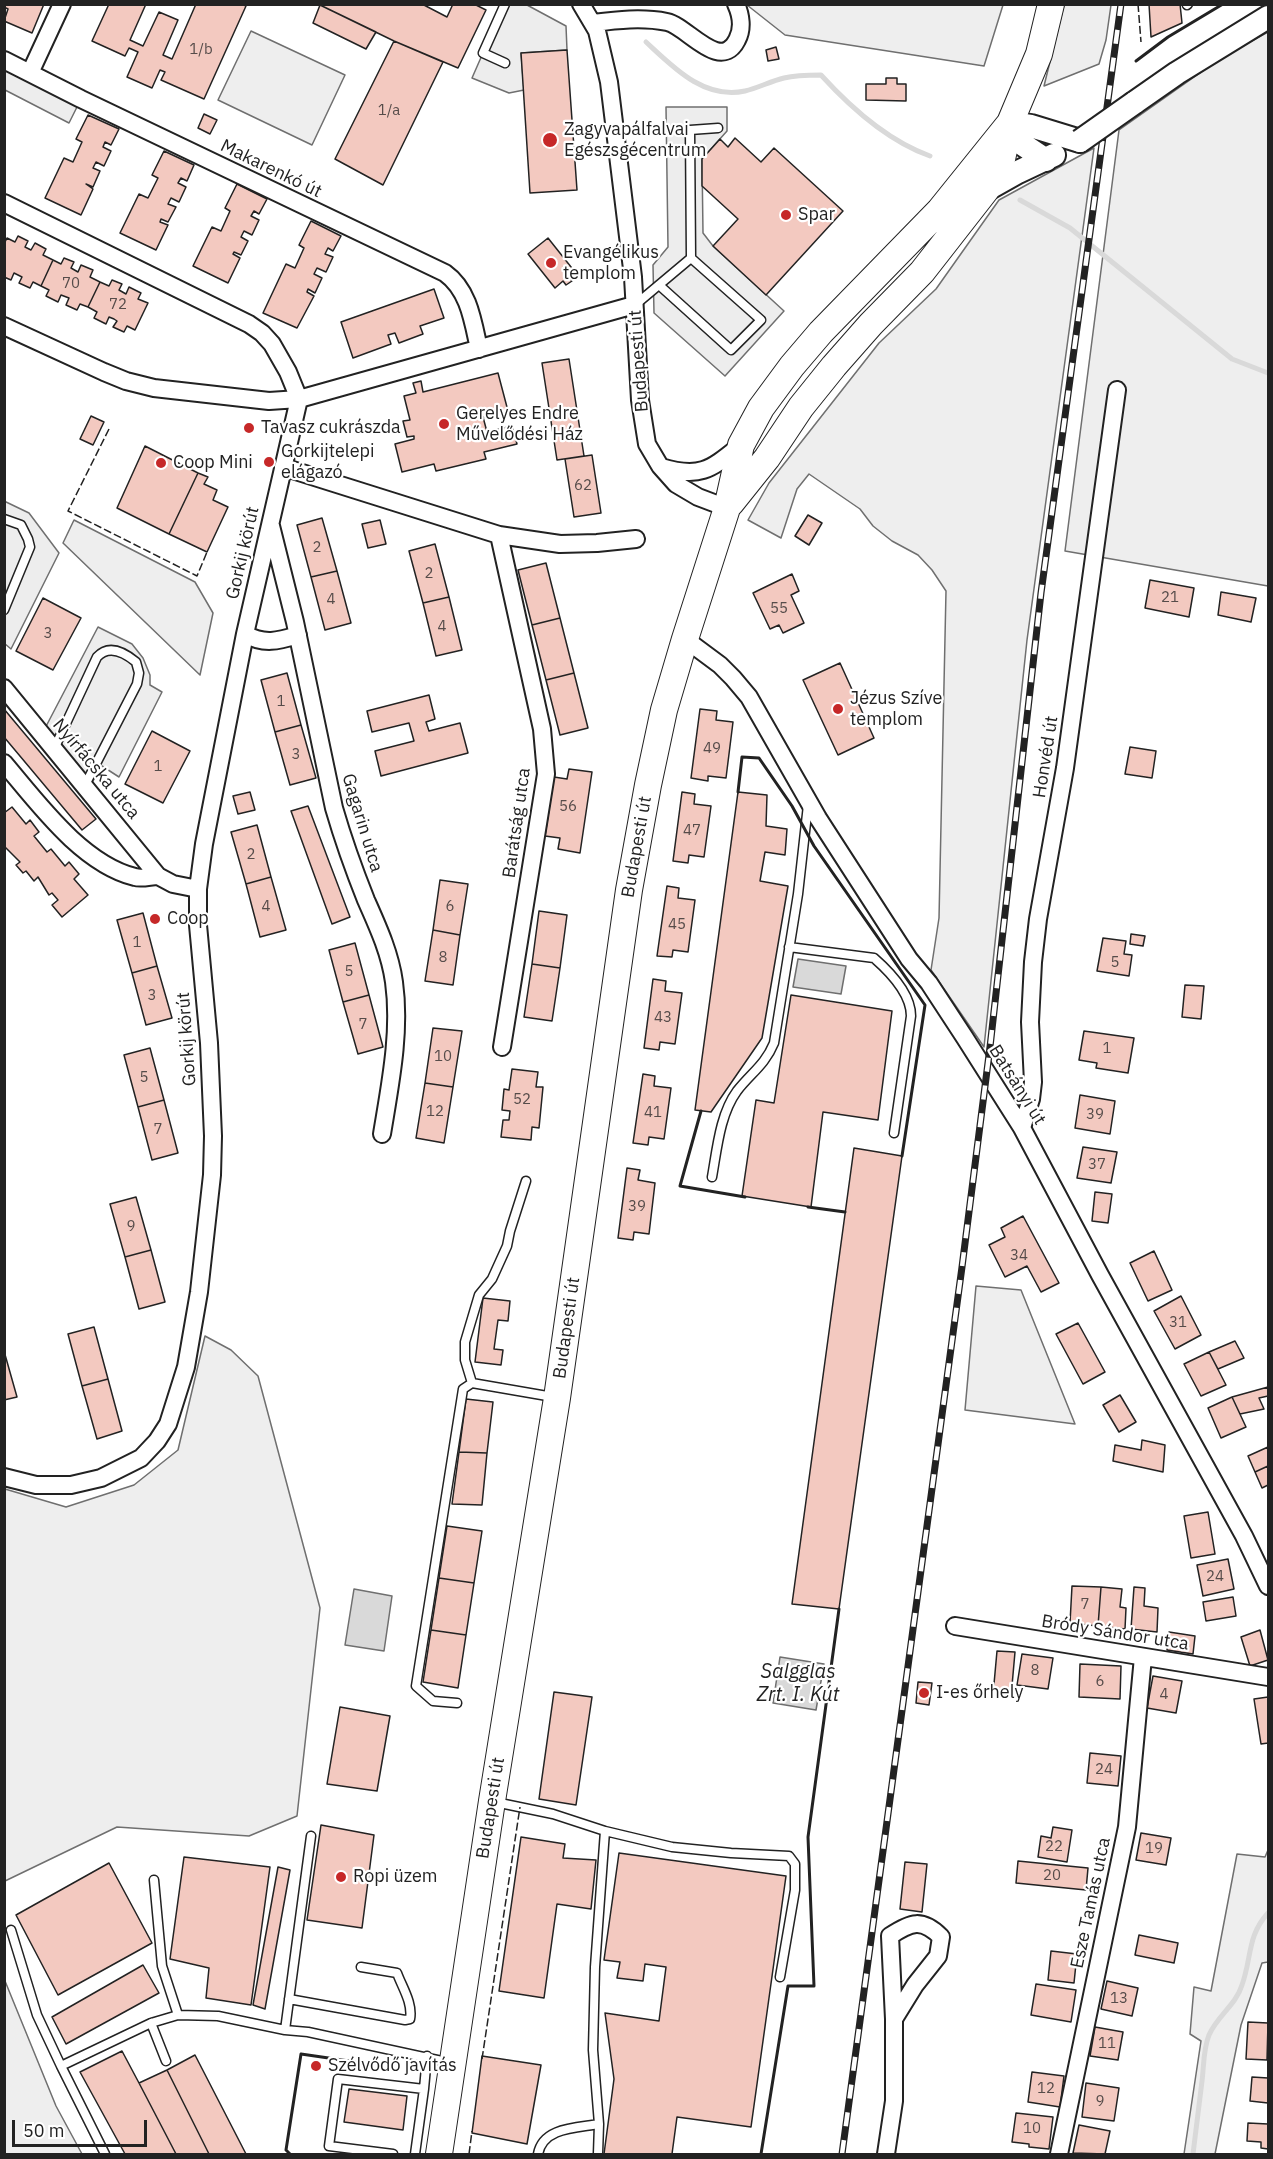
<!DOCTYPE html>
<meta charset="utf-8">
<style>
body{margin:0}
#map{position:relative;width:1273px;height:2159px;overflow:hidden;background:#fff;font-family:"IBM Plex Sans",sans-serif}
canvas{display:block}
.frame{position:absolute;inset:0;border:6px solid #222;pointer-events:none}
.scale{position:absolute;left:12px;top:2120px;width:135px;height:27px;box-sizing:border-box;border:3px solid #222;border-top:0;padding-left:8px;font-size:18px;line-height:21px;white-space:nowrap;color:#222;-webkit-text-stroke:4px #fff;paint-order:stroke}
</style>
<div id="map">
<canvas width="1273" height="2159"></canvas>
<div class="frame"></div>
<div class="scale">50 m</div>
</div>
<script>
const g = document.querySelector('canvas').getContext('2d');
g.lineJoin = 'round';
function fill(path, color) {
  g.fillStyle = color;
  g.fill(path, 'evenodd');
}
function strokePath(path, color, width, dash) {
  g.strokeStyle = color;
  g.lineWidth = width;
  g.lineCap = dash ? 'butt' : 'round';
  g.setLineDash(dash || []);
  g.stroke(path);
}
function write(font, color, halo, rows, align = 'center') {
  g.font = font + ' "IBM Plex Sans",sans-serif';
  g.lineWidth = 4.5;
  g.setLineDash([]);
  g.textBaseline = 'middle';
  g.strokeStyle = halo;
  g.fillStyle = color;
  for (const [text, x, y, turn = 0] of rows) {
    g.save();
    g.translate(x, y);
    g.rotate((+turn || 0) * Math.PI / 180);
    g.textAlign = isNaN(turn) ? turn : align;
    if (halo) g.strokeText(text, 0, 0);
    g.fillText(text, 0, 0);
    g.restore();
  }
}
const green = new Path2D(`
 M747,5H1003L984,66L785,35Z
 M1064,5H1111L1106,40L1099,64L1044,86Z
 M251,31L345,75L312,145L218,100Z
 M1268,32V586L1065,551L1119,130L1224,56Z
 M1094,148L1027,640L984,1047L931,970L939,918L946,591L932,570L918,555L892,541L873,526L860,509L809,474L797,489L781,538L748,520L769,483L879,343L936,289L999,200Z
 M74,520L195,582L213,613L200,675L63,543Z
 M976,1286L1021,1290L1075,1424L965,1410Z
 M205,1336L231,1350L258,1376L320,1608L297,1816L249,1836L117,1827L5,1881V1489L66,1507L134,1485L178,1450Z
 M1268,1850V1962L1262,1963L1241,2025L1215,2154H1184L1201,2041L1190,2034L1194,1987L1211,1991L1237,1854L1265,1857Z
 M5,1981L56,2106L82,2154H5Z`);
const parking = new Path2D(`
 M504,5H527L566,26L567,50L521,53L524,90L509,93L472,78Z
 M4,60L81,99L69,123L5,90Z
 M666,107H727V131L702,159L703,233L713,246L784,311L725,376L654,313L653,265L668,247Z
 M4,501L29,513L59,553L11,649L4,643Z
 M98,627L132,644L143,658L150,675V685L162,692L119,777L102,766L88,789L42,734Z`);
const water = new Path2D(`
 M798,959L846,966L841,994L793,987Z
 M354,1589L392,1596L384,1651L345,1645Z
 M780,1657L824,1664L816,1710L773,1703Z`);
const stream = new Path2D(`
 M646,42C673,67 704,100 745,91C758,88 771,81 784,78C796,75 809,75 821,75C851,108 888,141 930,156
 M1020,200L1070,228L1232,359L1268,373
 M1193,2154C1196,2130 1199,2105 1202,2081C1204,2066 1203,2050 1209,2035C1217,2016 1236,2005 1242,1985C1252,1957 1247,1936 1268,1913`);
const building = new Path2D(`
 M4,4H44L32,33L4,21L8,9L4,7Z
 M109,4H146L130,40L143,46L159,12L178,20L163,55L172,59L196,4H242L246,6L204,99L161,80L165,72L160,70L152,88L127,77L138,52L129,48L125,56L92,41Z
 M422,4L447,17L453,4H474L486,10L458,68L394,41L320,5Z
 M1149,4H1180L1182,23L1151,37Z
 M320,5L376,32L366,49L313,23Z
 M394,41L443,62L383,185L335,159Z
 M776,47L779,59L768,61L766,50Z
 M567,50L577,190L530,193L521,53Z
 M886,78H897V84H906V101L866,100V84H886Z
 M204,114L217,120L210,134L198,128Z
 M88,115L119,129L111,145L105,142L103,147L111,151L104,166L96,162L93,168L100,171L93,187L86,184L93,189L81,215L45,198L64,158L73,162L82,142L76,139Z
 M735,138L761,162L774,148L843,211L766,295L713,246L738,219L702,186V159L720,139L728,147Z
 M164,151L194,165L187,181L181,178L178,183L186,187L179,202L171,198L168,204L176,207L168,222L161,219L160,222L168,225L156,250L120,233L139,194L148,198L158,178L152,175Z
 M237,184L267,199L259,214L254,211L251,216L259,220L252,235L244,231L241,237L248,241L241,255L234,252L233,254L240,258L228,283L193,266L212,227L221,231L230,211L225,208Z
 M311,221L341,236L333,251L328,248L325,254L333,257L326,272L317,268L314,274L322,278L315,293L308,289L307,292L314,296L297,328L263,313L286,264L295,268L304,248L299,245Z
 M18,236L28,241L25,247L31,250L35,243L46,249L43,255L53,260L41,286L33,282L30,288L19,283L22,277L14,273L11,280L4,277V244L7,238L15,242Z
 M548,238L575,272L569,277L572,281L566,285L563,281L555,288L528,254Z
 M64,258L74,262L71,268L78,272L81,265L93,270L90,277L100,282L88,307L80,304L77,310L66,305L69,298L61,295L58,302L46,296L49,290L41,286L53,260L61,264Z
 M112,280L122,284L119,290L126,294L129,287L141,293L138,299L148,303L135,330L127,326L124,332L113,327L117,321L114,319L109,317L106,324L94,318L97,312L88,307L100,282L109,286Z
 M434,289L444,318L420,326L423,334L399,343L395,333L388,335L391,344L353,358L341,322Z
 M569,359L584,456L557,460L542,363Z
 M498,373L508,411L483,417L487,432L512,426L517,444L484,452L486,459L436,471L434,464L402,472L395,444L414,439V436L407,437L403,421L410,420L404,396L416,393L413,383L421,381L423,392Z
 M91,416L104,422L93,445L80,439Z
 M145,446L198,473L169,534L117,508Z
 M592,455L601,513L574,517L565,459Z
 M198,473L208,477L204,484L217,490L213,500L228,507L207,552L169,534Z
 M808,515L822,523L809,545L795,536Z
 M322,518L337,571L311,577L297,525Z
 M380,520L386,544L368,548L362,524Z
 M435,544L449,597L423,603L409,551Z
 M546,563L560,618L532,625L518,570Z
 M337,571L351,623L325,630L311,577Z
 M792,574L799,591L791,595L804,623L783,633L779,625L770,629L753,593Z
 M1150,580L1194,588L1189,617L1145,608Z
 M1221,592L1256,598L1251,622L1218,615Z
 M449,597L462,650L436,656L423,603Z
 M43,598L81,618L53,670L16,651Z
 M560,618L574,673L546,680L532,625Z
 M840,663L874,738L838,755L803,680Z
 M287,673L301,725L275,732L261,680Z
 M574,673L588,728L560,735L546,680Z
 M429,695L435,719L426,722L429,731L460,723L468,753L381,776L375,751L414,741L409,723L372,732L367,711Z
 M4,709L96,819L82,830L4,737Z
 M700,709L717,711L716,720L733,722L726,778L708,776V781L691,778Z
 M301,725L316,778L290,785L275,732Z
 M152,731L190,751L163,803L125,784Z
 M1130,747L1156,751L1152,778L1125,774Z
 M569,769L592,772L580,853L558,849L560,838L545,836L554,777L567,779Z
 M250,792L255,810L238,814L233,796Z
 M682,792L695,794L694,804L711,806L704,857L689,855L688,863L673,861Z
 M738,792L767,795L766,826L787,829L785,855L765,852L760,881L788,886L762,1038L711,1112L695,1110Z
 M308,806L350,917L332,924L291,811Z
 M12,807L26,824L30,820L39,832L34,836L47,852L51,849L65,866L69,862L79,874L74,879L88,895L62,917L52,905L58,900L52,893L49,895L38,877L34,881L26,871L23,873L16,865L20,862L5,847L4,813Z
 M257,825L271,877L246,884L231,832Z
 M271,877L286,930L260,937L246,884Z
 M440,880L468,884L460,935L433,930Z
 M667,886L679,888L678,898L695,900L688,952L673,950L672,957L657,956Z
 M539,911L567,915L560,968L532,964Z
 M143,913L157,966L132,973L117,920Z
 M433,930L460,935L453,985L425,981Z
 M1131,934L1145,936L1143,946L1130,944Z
 M1103,938L1126,941L1124,954L1132,955L1129,976L1097,971Z
 M355,943L369,995L343,1002L329,950Z
 M532,964L560,968L552,1021L524,1017Z
 M157,966L172,1018L146,1025L132,973Z
 M653,979L666,981L665,991L682,993L675,1044L660,1042L659,1050L644,1048Z
 M1185,985L1204,986L1201,1019L1182,1017Z
 M369,995L383,1047L358,1054L343,1002Z
 M791,995L892,1011L878,1120L823,1112L811,1207L742,1196L756,1100L774,1103Z
 M433,1028L462,1031L453,1087L425,1083Z
 M1084,1031L1134,1038L1128,1073L1096,1068L1097,1063L1079,1060Z
 M150,1048L164,1100L138,1107L124,1055Z
 M512,1069L538,1072L536,1087H543L539,1128L532,1127L531,1140L501,1137L503,1120H509L510,1111L502,1110L504,1089L509,1090Z
 M643,1074L655,1076L654,1086L671,1088L664,1139L649,1137L648,1145L633,1143Z
 M425,1083L453,1087L444,1143L416,1138Z
 M1080,1095L1115,1101L1110,1134L1075,1128Z
 M164,1100L178,1153L152,1160L138,1107Z
 M1083,1147L1117,1152L1111,1183L1077,1178Z
 M854,1148L902,1156L839,1609L792,1604Z
 M627,1168L640,1170L638,1180L655,1183L649,1234L634,1232L633,1240L618,1238Z
 M1095,1192L1112,1194L1108,1223L1092,1221Z
 M136,1197L151,1250L125,1257L110,1204Z
 M1023,1216L1059,1283L1041,1292L1027,1266L1005,1277L989,1245L1005,1237L1001,1228Z
 M151,1250L165,1302L139,1309L125,1257Z
 M1154,1251L1172,1290L1148,1301L1130,1263Z
 M1181,1296L1201,1335L1175,1349L1154,1311Z
 M483,1298L510,1301L508,1321L498,1320L494,1349L503,1350L501,1365L475,1362Z
 M1078,1323L1105,1372L1083,1384L1056,1334Z
 M94,1327L108,1379L82,1386L68,1334Z
 M1235,1341L1244,1358L1218,1369L1209,1352Z
 M4,1351L17,1397L4,1400Z
 M1209,1352L1226,1385L1201,1396L1184,1364Z
 M108,1379L122,1431L97,1439L82,1386Z
 M1268,1387V1396L1259,1398L1264,1409L1240,1414L1232,1397Z
 M1120,1395L1136,1422L1119,1432L1103,1405Z
 M1232,1397L1246,1427L1221,1438L1208,1408Z
 M466,1399L493,1402L487,1453L459,1452Z
 M1142,1440L1165,1445L1163,1472L1113,1461L1115,1445L1141,1450Z
 M1268,1447V1466L1255,1472L1248,1456Z
 M459,1452L487,1453L482,1505L452,1504Z
 M1268,1466V1485L1262,1488L1255,1472Z
 M1208,1512L1215,1554L1191,1558L1184,1516Z
 M447,1526L482,1531L474,1583L439,1578Z
 M1228,1559L1234,1589L1203,1596L1197,1565Z
 M439,1578L474,1583L466,1635L431,1630Z
 M1072,1586L1101,1587L1098,1626L1070,1623Z
 M1101,1587L1122,1589L1120,1607L1126,1608L1125,1629L1098,1626Z
 M1134,1587L1145,1588L1144,1606L1158,1608L1157,1632L1131,1629Z
 M1233,1597L1236,1616L1206,1621L1203,1602Z
 M431,1630L466,1635L458,1688L423,1682Z
 M1260,1630L1268,1660L1250,1666L1241,1637Z
 M1169,1632L1195,1636L1193,1654L1167,1650Z
 M997,1651L1015,1652L1011,1697L993,1695Z
 M1022,1654L1053,1658L1048,1689L1017,1685Z
 M1080,1664L1121,1666L1120,1699L1079,1697Z
 M1153,1676L1182,1681L1176,1713L1147,1708Z
 M918,1682L932,1683L929,1705L916,1703Z
 M554,1692L592,1697L576,1805L539,1799Z
 M1268,1697V1743L1261,1744L1254,1699Z
 M340,1707L390,1716L377,1791L327,1784Z
 M1090,1753L1121,1756L1118,1786L1087,1783Z
 M321,1825L374,1835L362,1928L307,1920Z
 M1053,1827L1072,1830L1067,1862L1038,1857L1041,1836L1051,1838Z
 M1141,1833L1171,1838L1166,1865L1136,1860Z
 M521,1837L565,1844L563,1858L596,1860L591,1909L557,1904L544,1998L499,1991Z
 M619,1853L786,1876L751,2127L677,2117L672,2154H604L614,2079L605,2013L659,2021L666,1967L645,1964L643,1981L617,1978L620,1962L604,1960Z
 M184,1857L270,1867L251,2005L206,1998L209,1968L170,1959Z
 M1018,1861L1088,1868L1086,1890L1016,1883Z
 M905,1862L927,1864L922,1912L900,1909Z
 M109,1863L152,1943L58,1995L16,1915Z
 M278,1867L290,1870L265,2009L253,2005Z
 M1139,1935L1178,1943L1174,1963L1135,1955Z
 M1051,1951L1077,1954L1074,1983L1048,1980Z
 M143,1965L159,1993L66,2044L52,2017Z
 M1107,1981L1138,1988L1132,2016L1101,2009Z
 M1036,1984L1076,1990L1071,2022L1031,2015Z
 M1248,2022L1268,2023L1267,2060L1246,2059Z
 M1095,2027L1123,2032L1118,2060L1090,2056Z
 M122,2051L139,2083L176,2154H125L80,2072Z
 M195,2055L246,2154H209L167,2070Z
 M482,2056L541,2065L527,2144L472,2133Z
 M167,2070L209,2154H176L139,2083Z
 M1032,2072L1064,2076L1060,2107L1028,2102Z
 M1252,2077L1268,2078V2103L1250,2101Z
 M1086,2083L1119,2088L1114,2121L1082,2117Z
 M349,2089L407,2096L403,2130L344,2122Z
 M1016,2113L1053,2117L1049,2149L1029,2147V2144L1012,2142Z
 M1248,2123L1268,2124V2149L1261,2148V2142L1247,2141Z
 M1079,2125L1110,2131L1105,2154L1073,2153Z`);
const lane = new Path2D(`
 M505,4L483,53L505,63
 M1187,5L1188,4
 M659,285L731,350L761,320L691,258
 M635,305L691,258L690,130L718,128
 M4,519L21,525L28,539L30,547L4,610
 M54,749L97,657C109,644 124,652 136,662L139,673L137,684L85,785
 M789,947L874,958C890,972 911,994 911,1016L894,1133
 M712,1177C717,1149 720,1114 737,1091C751,1073 765,1065 774,1043L798,894L808,805
 M472,1383L465,1360V1342L479,1295L492,1279L507,1246L510,1231L526,1181
 M457,1703L433,1701L416,1686L463,1389L472,1383L553,1397
 M495,1802L553,1814L605,1831L672,1847L731,1853L789,1856L795,1864V1890L780,1977
 M154,1880L162,1966L178,2015L218,2016L285,2030L308,2032L451,2063
 M11,1930L37,2015L61,2066
 M289,1999L405,2020L410,2019C413,2003 402,1987 397,1973L361,1967
 M151,2023L166,2061
 M285,2030L311,1836
 M105,2154L61,2066L151,2023L178,2015
 M393,2154L329,2146L338,2079L424,2089L427,2056
 M415,2154L424,2089
 M538,2154C543,2127 577,2128 599,2124
 M598,2154L599,2124L593,2050L595,1967L605,1831`);
const street = new Path2D(`
 M581,4L597,31L609,82L633,277L640,400L647,444L660,466L676,484L698,497L727,508
 M593,23C617,20 642,17 667,22C687,26 720,73 737,40C743,29 741,15 736,4
 M4,60L81,99L445,273C469,290 473,322 479,349
 M30,73L62,4
 M4,203L249,324L262,333L272,344L288,372L299,399L245,634L204,844L198,889V925L209,1043L213,1136L212,1175L199,1292L186,1367L168,1424L157,1441L141,1458L101,1478L71,1485H36L4,1477
 M4,326L104,372L126,381L154,388L269,401L299,399L634,305
 M283,467L499,535L560,544L597,543L636,539
 M661,467C701,479 711,469 741,445
 M271,526L295,622L334,808C343,839 354,870 366,900C378,927 390,953 394,982C401,1032 390,1085 382,1134
 M499,535L542,729L546,774L502,1047
 M245,634C264,645 278,641 298,635
 M685,639L720,665L733,678L749,697L818,818L909,959L929,983L965,1038L1022,1128L1100,1275L1244,1536L1268,1586
 M4,688L158,876L173,884L198,889
 M4,763C38,803 82,864 135,877C142,879 151,876 158,876
 M1022,1128L1031,1099L1033,1082L1030,1022L1033,962L1038,919L1065,768L1117,390
 M955,1626L1268,1677
 M886,2154L894,2101V2019L890,1936C911,1922 922,1918 941,1937L938,1956L915,1985L894,2019
 M1059,2154L1127,1827L1143,1657`);
const secondary = new Path2D(`
 M1134,103L1177,73L1268,17
 M1046,160L1013,138L1010,123L1031,126L1080,141
 M986,190L1018,172L1054,155`);
const primary = new Path2D(`
 M731,503L767,458L801,407L834,366L871,324L922,272L986,190L1002,159L1010,123L1039,54L1051,4
 M439,2154L492,1801L557,1398L629,890L648,785L664,710L685,639L727,508L741,445L761,408L792,366L821,332L940,210L1010,123`);
const rail = new Path2D(`
 M842,2154L962,1267L990,1047L1041,593L1121,4`);
const secondaryBridge = new Path2D(`
 M1080,141L1134,103`);
const fence = new Path2D(`
 M1138,4L1141,42
 M109,429L68,511L197,576L207,552
 M482,2059L520,1807
 M469,2154L472,2131`);
const wall = new Path2D(`
 M1136,61L1168,37L1223,4
 M738,792L742,757L759,758L792,806L814,846L925,1005L902,1156
 M701,1111L680,1186L745,1197
 M808,1207L845,1212
 M290,2154L286,2150L301,2054L363,2063
 M761,2154L788,1986H814L808,1837L839,1609`);
const markers = [
 [550,140,8,"#c62828"],
 [786,215,6,"#c62828"],
 [551,263,6,"#c62828"],
 [444,424,6,"#c62828"],
 [249,428,6,"#c62828"],
 [269,462,6,"#c62828"],
 [161,463,6,"#c62828"],
 [838,709,6,"#c62828"],
 [155,919,6,"#c62828"],
 [924,1693,6,"#c62828"],
 [341,1877,6,"#c62828"],
 [316,2066,6,"#c62828"]
];
const numberNames = [
 ["1/b",201,50],
 ["1/a",389,111],
 ["70",71,284],
 ["72",118,305],
 ["62",583,486],
 ["2",317,548],
 ["2",429,574],
 ["21",1170,598],
 ["4",331,600],
 ["55",779,609],
 ["4",442,627],
 ["3",48,634],
 ["1",281,702],
 ["49",712,749],
 ["3",296,755],
 ["1",158,767],
 ["56",568,807],
 ["47",692,831],
 ["2",251,855],
 ["4",266,907],
 ["6",450,907],
 ["45",677,925],
 ["1",137,943],
 ["8",443,958],
 ["5",1115,963],
 ["5",349,972],
 ["3",152,996],
 ["43",663,1018],
 ["7",363,1025],
 ["1",1107,1049],
 ["10",443,1057],
 ["5",144,1078],
 ["52",522,1100],
 ["12",435,1112],
 ["41",653,1113],
 ["39",1095,1115],
 ["7",158,1130],
 ["37",1097,1165],
 ["39",637,1207],
 ["9",131,1227],
 ["34",1019,1256],
 ["31",1178,1323],
 ["24",1215,1577],
 ["7",1085,1605],
 ["8",1035,1671],
 ["6",1100,1682],
 ["4",1164,1695],
 ["24",1104,1770],
 ["22",1054,1847],
 ["19",1154,1849],
 ["20",1052,1876],
 ["13",1119,1999],
 ["11",1107,2044],
 ["12",1046,2089],
 ["9",1100,2102],
 ["10",1032,2129]
];
const poiNames = [
 ["Zagyvapálfalvai",564,130],
 ["Egészsgécentrum",564,151],
 ["Spar",798,215],
 ["Evangélikus",563,253],
 ["templom",563,274],
 ["Gerelyes Endre",456,414],
 ["Művelődési Ház",456,435],
 ["Tavasz cukrászda",261,428],
 ["Gorkijtelepi",281,452],
 ["elágazó",281,473],
 ["Coop Mini",173,463],
 ["Jézus Szíve",850,699],
 ["templom",850,720],
 ["Coop",167,919],
 ["I-es őrhely",936,1693],
 ["Ropi üzem",353,1877],
 ["Szélvődő javítás",328,2066]
];
const streetNames = [
 ["Makarenkó út",271,169,26],
 ["Budapesti út",639,361,-94],
 ["Gorkij körút",243,553,-77],
 ["Honvéd út",1046,757,-81],
 ["Nyírfácska utca",96,769,50],
 ["Gagarin utca",362,823,73],
 ["Barátság utca",517,823,-82],
 ["Budapesti út",637,847,-80],
 ["Gorkij körút",187,1039,-94],
 ["Batsányi út",1017,1085,58],
 ["Budapesti út",567,1328,-82],
 ["Bródy Sándor utca",1115,1633,9],
 ["Budapesti út",491,1808,-81],
 ["Esze Tamás utca",1091,1903,-78]
];
const waterNames = [
 ["Salgglas",798,1672],
 ["Zrt. I. Kút",798,1695]
];
fill(green, '#eee');
strokePath(green, '#6f6f6f', 1.5);
fill(parking, '#ededed');
strokePath(parking, '#6f6f6f', 1.5);
fill(water, '#d9d9d9');
strokePath(water, '#6f6f6f', 1.5);
strokePath(stream, '#d9d9d9', 5);
fill(building, '#f3c9c0');
strokePath(building, '#222', 1.5);
strokePath(lane, '#222', 11);
strokePath(street, '#222', 20);
strokePath(secondary, '#222', 26);
strokePath(primary, '#222', 28);
strokePath(lane, '#fff', 8);
strokePath(street, '#fff', 16);
strokePath(secondary, '#fff', 22);
strokePath(primary, '#fff', 26);
strokePath(rail, '#222', 7);
strokePath(rail, '#fff', 4.5, [14]);
strokePath(secondaryBridge, '#222', 26, []);
strokePath(secondaryBridge, '#fff', 22);
strokePath(fence, '#222', 1.5, [8, 3]);
strokePath(wall, '#222', 3);
for (const [x, y, r, color] of markers) {
  const dot = new Path2D();
  dot.arc(x, y, r, 0, 2 * Math.PI);
  g.fillStyle = color;
  g.fill(dot);
  strokePath(dot, '#fff', 2);
}
write('15px', '#564c4a', null, numberNames);
write('18px', '#222', '#fff', poiNames, 'left');
write('18px', '#222', '#fff', streetNames);
write('italic 20px', '#222', '#fff', waterNames);
</script>
